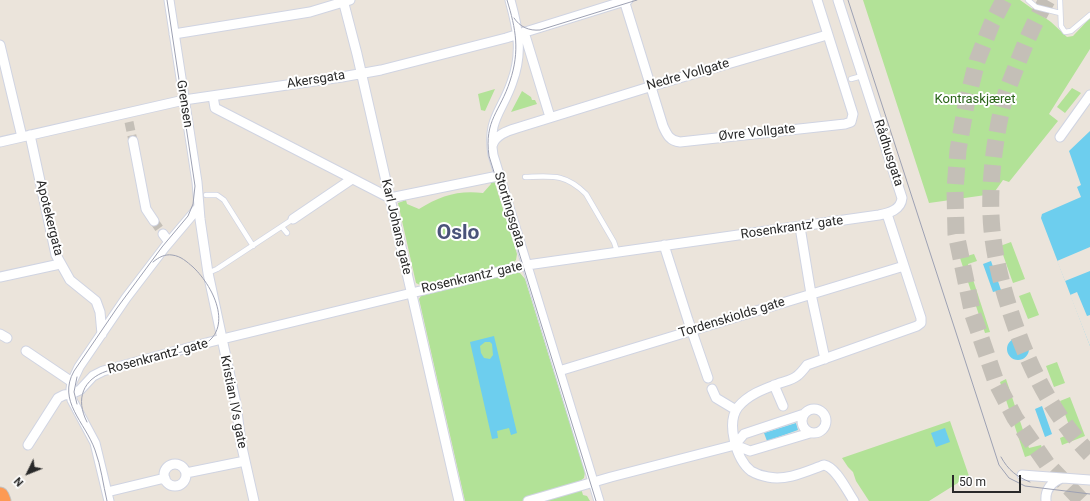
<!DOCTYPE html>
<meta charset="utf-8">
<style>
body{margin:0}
#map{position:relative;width:1090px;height:501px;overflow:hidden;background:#ebe4db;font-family:Roboto,sans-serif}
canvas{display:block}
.north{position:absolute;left:8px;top:453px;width:40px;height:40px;-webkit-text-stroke:3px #fff;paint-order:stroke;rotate:227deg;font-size:11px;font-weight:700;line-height:16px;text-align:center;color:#292929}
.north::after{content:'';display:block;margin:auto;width:14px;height:18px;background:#292929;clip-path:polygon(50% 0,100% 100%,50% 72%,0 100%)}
.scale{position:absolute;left:952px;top:475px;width:69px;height:18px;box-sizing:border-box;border:2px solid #292929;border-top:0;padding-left:5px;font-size:12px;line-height:14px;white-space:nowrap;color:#292929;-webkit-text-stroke:3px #fff;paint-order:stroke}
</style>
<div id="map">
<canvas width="1090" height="501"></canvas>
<div class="north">N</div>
<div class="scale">50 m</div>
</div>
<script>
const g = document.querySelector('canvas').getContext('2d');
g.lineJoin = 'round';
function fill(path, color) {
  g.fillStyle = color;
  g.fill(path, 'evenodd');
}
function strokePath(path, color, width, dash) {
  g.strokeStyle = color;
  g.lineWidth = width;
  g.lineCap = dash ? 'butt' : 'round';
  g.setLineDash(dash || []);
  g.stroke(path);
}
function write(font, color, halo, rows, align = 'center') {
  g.font = font + ' Roboto,sans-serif';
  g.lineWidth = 4;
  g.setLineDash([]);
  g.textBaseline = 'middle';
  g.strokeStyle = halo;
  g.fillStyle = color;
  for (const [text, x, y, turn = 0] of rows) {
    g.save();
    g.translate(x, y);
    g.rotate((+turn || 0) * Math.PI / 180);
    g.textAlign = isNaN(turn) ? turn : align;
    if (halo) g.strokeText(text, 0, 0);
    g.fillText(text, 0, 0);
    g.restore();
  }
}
const green = new Path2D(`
 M863,0H1020L1051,22L1067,37L1073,36L1090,18V49L1049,114L1058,121L1009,182L1003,180L993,194L929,203Z
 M1072,88L1081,93L1065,113L1057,107Z
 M495,89L485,111L481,110L478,94Z
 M522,91L531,97L532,100H535L537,104L511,112Z
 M493,177L517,254L516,260L512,264V273H520L525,279L585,472L584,478L579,482L583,495L587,496L590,501H465L419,299L422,294L442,289L440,281L420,285L416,283L398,203L406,200L407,204L419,209C440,196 458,190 483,193L491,184L489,178Z
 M1011,242L1025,279L1013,283L1002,252L994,254L992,249Z
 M974,254L977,261L968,264L990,332L985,333L960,258Z
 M1030,292L1039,315L1028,319L1019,296Z
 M1057,362L1065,383L1054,387L1046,366Z
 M1006,379L1029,448L1041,445L1043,451L1025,457L1000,382Z
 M1070,397L1085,436L1062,445L1060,438L1072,433L1060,401Z
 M950,421L969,476L929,501H869L856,481L853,472L848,467L842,458Z`);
const water = new Path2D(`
 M1090,131V346L1041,218L1042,214L1081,197L1077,187L1081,185L1069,151Z
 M991,261L1001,290L993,292L983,264Z
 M494,336L517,433L511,435L509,428L497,431L498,438L492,439L470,342ZM485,342H490L492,344L493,355L490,359L484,358L481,353L480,346Z
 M1007 349a11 11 0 1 1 22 0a11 11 0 1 1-22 0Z
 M1042,406L1052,434L1045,437L1035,409Z
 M796,423L798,430L767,441L764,433Z
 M945,428L950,442L936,447L931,433Z`);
const pier = new Path2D(`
 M1090,247V271L1065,281L1057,261Z
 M1077,292L1087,316L1090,315V346L1070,295Z`);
const streetTunnel = new Path2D(`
 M129,122L133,141
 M154,221L163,234`);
const highwayTunnel = new Path2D(`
 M1004,0L992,23L977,61L966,105L958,150L955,190L956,234L973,315L996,382L1015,418L1047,464L1082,501
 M1047,0C1033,24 1023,49 1013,75C1010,83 1006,92 1004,100C994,140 988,189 992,230C996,269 1008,308 1022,344C1038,384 1060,423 1090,454`);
const lane = new Path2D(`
 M1028,0L1036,7L1060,13
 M1060,0L1061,26L1065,32L1071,31L1090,15
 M851,79L862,76
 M525,177C551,176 565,173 586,194L614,242L617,251
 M206,195H217L224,200L253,246
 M282,227L287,233
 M208,273L217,269L293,219`);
const street = new Path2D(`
 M169,0L197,182L200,219L208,273L236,404L241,443L254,501
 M343,0L357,54L459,501
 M510,0C518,29 523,53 512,82C502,112 487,119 493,155L599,501
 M624,0L663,126C667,135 670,141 680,142L845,124L851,122L853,114L817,0
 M524,32L550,117
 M174,34L310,12L350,0
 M0,45L22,137
 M213,96L215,108L390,198L498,176
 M30,135L56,255L70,280L96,301L100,312L102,334
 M1060,137L1090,95
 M133,141L146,209L154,221
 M0,142L184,100L342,77L381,70L506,38L628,0
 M492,146C495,135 507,131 517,128L662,83L827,35
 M293,219L352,179
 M800,227L811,294L825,359
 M163,234L169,242
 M664,245L688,320L708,378
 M0,277L60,264
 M0,334L7,338
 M26,351L72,382
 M559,371L904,266
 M774,385L783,406
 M712,389L716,398L736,410
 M802 421a12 12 0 1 1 24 0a12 12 0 1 1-24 0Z
 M28,445L58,398L64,395L71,394L80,390L93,376L103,371L210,342L527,265L879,215C889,213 901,210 902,198L838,0
 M735,445L750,451L810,433
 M735,445L744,434L804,414
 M164 475a11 11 0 1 1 22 0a11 11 0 1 1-22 0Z
 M186,473L245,461
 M1022,475L1090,480
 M107,492L165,478
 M109,501L95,443L72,400L71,389L72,382L79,367L126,298L165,247L198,208
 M528,501L611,477L735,445
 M854,501C847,491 836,467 824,465C807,471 787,481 768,477C762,476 756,474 751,471C736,459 726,423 738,407C749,394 764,389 780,383C786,381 792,380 797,376C801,373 804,369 807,365L917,326L921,323V318L887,214
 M1046,501C1045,490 1051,482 1062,478`);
const highway = new Path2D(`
 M0,496L2,501`);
const tram = new Path2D(`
 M507,0C516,29 520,51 510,81C500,112 484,120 489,156L596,501
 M848,0L999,465L1009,478L1025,486L1090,494
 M514,18C520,27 529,31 540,30L637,0
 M77,404L74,392L77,377
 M87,422C75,399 83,379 107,371L197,348C236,333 215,288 193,267C187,262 181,256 172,255C165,254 159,257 153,262
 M1001,457C1008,470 1017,477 1030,482
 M107,501C103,484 101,466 95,450C85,422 57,401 74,371L117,308L162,247L188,216L193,204L195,186L167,0`);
const streetNames = [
 ["Nedre Vollgate",688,75,-16],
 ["Akersgata",316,80,-9],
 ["Grensen",184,104,81],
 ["Øvre Vollgate",757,133,-6],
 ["Rådhusgata",888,153,72],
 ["Stortingsgata",509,210,73],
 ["Apotekergata",49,218,76],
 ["Karl Johans gate",396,227,77],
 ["Rosenkrantz’ gate",792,228,-8],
 ["Rosenkrantz’ gate",472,278,-13],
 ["Tordenskiolds gate",732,318,-17],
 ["Rosenkrantz’ gate",158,357,-15],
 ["Kristian IVs gate",233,402,79]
];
const parkNames = [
 ["Kontraskjæret",975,100]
];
const townNames = [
 ["Oslo",458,234]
];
fill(green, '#b2e297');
fill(water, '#6dceee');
fill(pier, '#ebe4db');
strokePath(streetTunnel, '#c4bfb7', 9, [9, 4.5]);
strokePath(highwayTunnel, '#c4bfb7', 17, [17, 8]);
strokePath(lane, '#d0d4e2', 6);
strokePath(street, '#d0d4e2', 11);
strokePath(highway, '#c3c3c3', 19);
strokePath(lane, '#fff', 4.5);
strokePath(street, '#fff', 9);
strokePath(highway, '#fd9a54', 17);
strokePath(tram, '#9da1b3', 1);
write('13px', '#292929', '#fff', streetNames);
write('13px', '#2b651a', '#fff', parkNames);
write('bold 21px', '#4a5379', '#fff', townNames);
</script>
